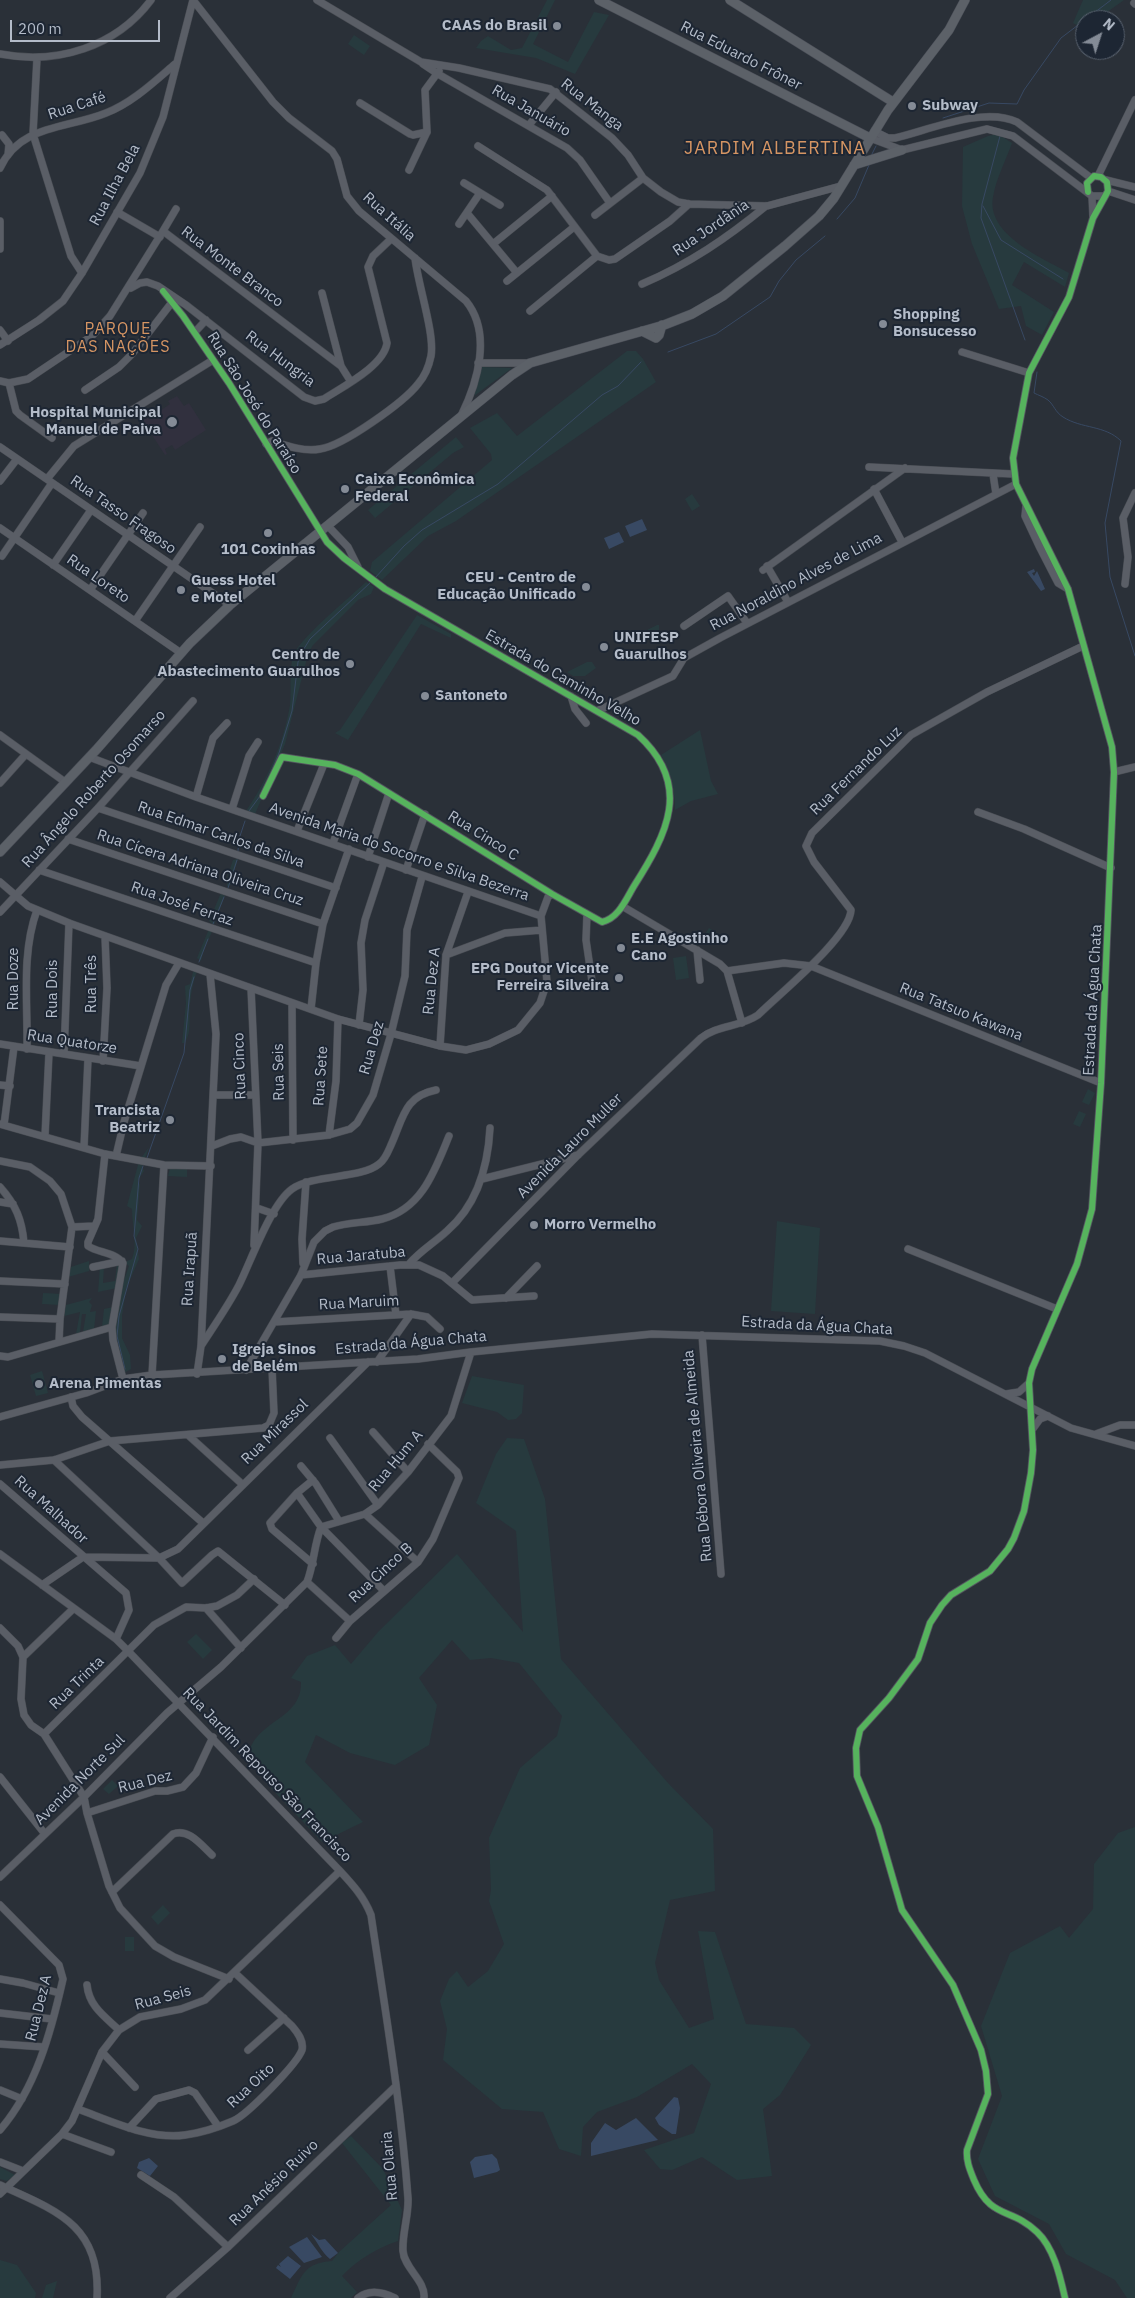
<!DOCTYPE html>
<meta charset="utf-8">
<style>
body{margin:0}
#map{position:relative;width:1135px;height:2298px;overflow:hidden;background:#2a3038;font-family:"IBM Plex Sans",sans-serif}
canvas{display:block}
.north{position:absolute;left:1075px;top:10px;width:50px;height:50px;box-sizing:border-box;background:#1d2633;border:1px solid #59626f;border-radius:50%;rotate:40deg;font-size:14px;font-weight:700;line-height:20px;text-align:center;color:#b4bcc9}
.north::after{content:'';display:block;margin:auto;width:18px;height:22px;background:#848b96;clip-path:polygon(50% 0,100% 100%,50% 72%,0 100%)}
.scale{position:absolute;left:10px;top:20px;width:150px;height:22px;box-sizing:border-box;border:2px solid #b4bcc9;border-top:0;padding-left:6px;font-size:15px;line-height:18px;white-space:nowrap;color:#b4bcc9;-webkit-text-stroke:4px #1d2633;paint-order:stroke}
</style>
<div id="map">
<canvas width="1135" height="2298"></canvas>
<div class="north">N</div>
<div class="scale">200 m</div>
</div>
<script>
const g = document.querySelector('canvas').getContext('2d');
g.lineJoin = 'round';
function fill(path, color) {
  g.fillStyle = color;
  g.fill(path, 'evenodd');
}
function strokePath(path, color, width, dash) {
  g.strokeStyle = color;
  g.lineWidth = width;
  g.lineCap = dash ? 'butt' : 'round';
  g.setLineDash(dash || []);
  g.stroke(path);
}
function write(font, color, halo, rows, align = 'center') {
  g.font = font + ' "IBM Plex Sans",sans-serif';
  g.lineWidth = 4;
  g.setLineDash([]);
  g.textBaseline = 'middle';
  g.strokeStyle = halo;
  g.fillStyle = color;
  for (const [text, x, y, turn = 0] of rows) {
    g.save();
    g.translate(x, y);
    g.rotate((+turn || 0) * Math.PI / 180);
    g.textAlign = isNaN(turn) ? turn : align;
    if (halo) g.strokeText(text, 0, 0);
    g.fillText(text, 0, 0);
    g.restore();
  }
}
const medical = new Path2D(`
 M177,396L184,406L189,403L206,430L175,450L172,445L165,449L167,454L165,455L141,418L154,410L157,413L170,404L168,401Z`);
const green = new Path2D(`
 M547,0H555L533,44L568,62L594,12L609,15L575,74L536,58L476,48L481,41L488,36L511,50L522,48Z
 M1083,0H1124L1096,20H1085L1084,29L1073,23Z
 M354,35L370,46L364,55L348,44Z
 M998,134L1012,143C1006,160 996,179 993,197C986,235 1043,258 1069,273L1065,287L1024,262L1012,285L1054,312L1042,335L1026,326L1021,306L999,309L972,244L962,206L963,147L988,136Z
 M627,351H636L643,359L656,382L456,521L428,536L382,580L370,571L372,562L492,460L491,454L470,428L497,413L517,436Z
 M482,367L512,368L474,396Z
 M456,437L464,447L453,453L375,518L368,510Z
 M692,494L700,506L692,511L685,499Z
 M366,582L374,587L371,594L358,600L313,645L308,654L285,744L255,814L246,811C267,781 284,742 290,705C292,689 288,667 295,652C304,635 350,597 366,582Z
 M417,615L451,634V638L421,624L348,740L335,733L340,730Z
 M657,625H659V640L652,634L650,636L647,630Z
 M587,662H592L596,668L585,676H573L567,672Z
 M700,730L711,781L718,794L691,801L675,810C675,789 670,773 661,755Z
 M238,859L230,885L227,887V878L233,860Z
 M221,893L225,895L214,925L209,921Z
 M709,928L720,935L716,941L705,934Z
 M209,929L212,932L205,946L201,961L197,958Z
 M686,956L689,978L676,980L673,958Z
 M195,971L197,972C193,981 191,994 190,1004C188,1016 193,1033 184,1043H182L186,1003L185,986L190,984L193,972Z
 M1088,1089L1095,1093L1089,1105L1082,1102Z
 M1079,1111L1086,1114L1080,1127L1073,1124Z
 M149,1147L142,1167L144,1171L138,1180L140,1185L137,1220L142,1226L136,1238L139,1259L126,1289L122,1316V1338L130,1355L131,1369L124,1373L114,1334L120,1291L129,1266L125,1262L132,1259C138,1244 132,1226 132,1209L127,1206L139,1161Z
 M170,1168L187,1169V1177L168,1176Z
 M777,1221L820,1228L815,1314L771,1311Z
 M89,1261V1271L68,1277L71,1267Z
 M117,1264L120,1265L117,1288L98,1292L100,1267H104L103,1283L115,1281Z
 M43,1293L62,1294L61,1305L42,1304Z
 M92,1298L89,1302L92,1305L90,1312L96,1311L94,1329L83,1332L86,1314H82L80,1333L76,1334L80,1312L64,1316L66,1305Z
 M113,1307L110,1326L102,1327L104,1309Z
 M42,1371L48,1393L36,1396L30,1375Z
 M472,1376L524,1385L522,1413L516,1419L508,1420L497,1412L462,1403Z
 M507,1438L524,1439L545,1499L561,1659L668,1783L713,1829L715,1891L670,1900L655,1963L659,1980L689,2028L714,2019L698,1931L715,1932L746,2024L794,2028L811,2045L780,2095L763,2109L772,2176L737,2180L702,2157L672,2170L660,2169L644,2150L694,2133L711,2084L692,2064L637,2097L597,2112L583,2127L581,2156L559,2149L543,2112L502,2109L443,2060L447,2029L440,2001L449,1979L457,1971L468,1987L488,1971L504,1944L489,1901L491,1890L489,1838L520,1768L557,1736L562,1716L519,1663L491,1658L470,1660L452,1640L419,1678L437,1705L429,1745L395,1765L350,1753L316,1735L305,1762L363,1822L322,1842L271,1788L246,1758C249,1751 252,1742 257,1737C273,1718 302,1712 301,1682L291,1678L307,1656L335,1645L351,1664L378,1632L457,1554L523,1632L516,1531L476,1503L496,1454Z
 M196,1634L212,1650L203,1659L187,1642Z
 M112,1780L118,1786L109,1794L103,1789Z
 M1135,1827V2298H1127L1115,2280L1066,2254L1049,2224L995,2196L978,2159L1002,2096L981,2026L1010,1953L1060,1926L1069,1938L1093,1909L1094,1864L1118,1833Z
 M163,1905L170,1913L158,1925L151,1917Z
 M125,1937H134V1951H125Z
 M351,2136L383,2169L402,2210L398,2241C377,2248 357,2260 342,2276L357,2292L351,2298H291C302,2275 304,2263 332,2261L339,2252L391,2205L342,2143Z
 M0,2167L15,2175L7,2181L0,2179Z
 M0,2260L17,2265L36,2293L35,2298H0Z
 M57,2281L53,2298H42L46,2285Z`);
const water = new Path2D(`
 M642,519L647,530L630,537L625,526Z
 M619,532L624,542L609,549L604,538Z
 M1034,569L1035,572L1032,573L1034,576L1037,571L1045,589L1041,591L1027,572Z
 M674,2097L678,2098L680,2108L676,2134H672L659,2125L655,2118Z
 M636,2118L658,2140L591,2156V2143L605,2123L616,2130Z
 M492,2154L497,2159L500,2170L497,2172L474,2178L470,2162L475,2157Z
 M149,2158L158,2166L150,2176L137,2168L139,2162Z
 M311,2234L319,2240L325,2239L338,2253L330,2259C322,2253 318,2243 311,2234Z
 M307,2237L322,2257L304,2263L289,2247Z
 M288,2256L301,2266L290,2279L276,2268L278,2265L281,2267L279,2264Z`);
const stream = new Path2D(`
 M943,118L989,103L1017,104L1024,90L1061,38L1111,0
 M1000,136L982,204L981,218L1025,340
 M871,156L876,146
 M983,206L1001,240L1063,279
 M837,219L855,198L869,165
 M668,352L716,334L770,297L779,281L796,260L825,236
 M1037,372L1034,393C1038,395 1044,397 1048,400C1054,405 1055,412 1063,417C1082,429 1105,425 1121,441L1105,523L1110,577L1135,656
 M375,578L404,546L422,530L498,484L602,395L618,386L641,362
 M268,779L279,753L292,711L298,662L302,652L310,639L371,582
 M249,811L260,796
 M238,851L239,839L245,821
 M228,888L237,860
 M213,924L224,897
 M199,962L208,939
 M147,1158L184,1053L190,990L194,977
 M125,1369L117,1336L119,1316L138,1249L134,1236L139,1178L143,1166`);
const minor = new Path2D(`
 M193,0L273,102L289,118L332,151L337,159L347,196L359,211L466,301C492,333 478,382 461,416
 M317,0L421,62L459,68L550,89L612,138L628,155L643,178L661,192L678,202L689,204L767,206L841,186
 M1134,3L1135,4
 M0,54C57,65 116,47 151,0
 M37,58L33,134L71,256L82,273
 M423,64L438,74L567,148L580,160L610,203
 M360,103L410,134L413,135L427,132
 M529,125L556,92
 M874,131L888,138H895C929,130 984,106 1017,122L1091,178
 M2,135L9,144L8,155
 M870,138L902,150L987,129L1013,136L1092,196H1103
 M478,146L547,190L597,256L609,260L615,259L670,221L689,204
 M0,168C20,124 67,129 106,113C132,103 154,82 175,64
 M409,170L427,132L425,90L439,71
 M1098,176L1135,100
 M1106,180L1135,187
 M464,183L500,205
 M1108,191L1135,200
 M1092,196L1093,217
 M117,212L160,237
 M467,213L517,273
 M595,215L643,178
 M0,221V249
 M459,224L480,193
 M163,231L176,209
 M493,244L552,196
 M507,281L574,227
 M642,284C689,264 727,238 766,206
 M131,288L140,283L147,282L158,286L186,305L304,397L315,401L324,399C342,387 384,366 387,343L368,267L373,256L391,239
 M163,291L183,316L229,383L327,542L344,558L385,589L638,735C693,785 667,834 634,886C626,899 619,918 602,922L552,894L358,774L335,765L282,757L263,796
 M322,293L341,366L351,382
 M530,311L597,256
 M0,330L8,341
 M195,332L206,320
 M0,345L39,320L63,301L82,273L140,173L163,117L193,0
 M962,352L1029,373
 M478,363H530
 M0,381L9,383L28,379L92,336L110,316L163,231L341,366
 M9,383L16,411L20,415L52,438
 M85,390L119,367L132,354L173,301
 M266,444L272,441C287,446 304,452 320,449C343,446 404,402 418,384C425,376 429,366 431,356C435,334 418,285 415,258
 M0,447L230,605
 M869,467L1013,474
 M993,474L996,494
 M47,479L74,446L213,360
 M0,481L17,459
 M874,489L902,542
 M1026,506L1025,516L1040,548L1058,583L1068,589
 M328,526L348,547L358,567
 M0,528L181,653
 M2,556L52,483
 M53,565L91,510
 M767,566L788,602
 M763,570L905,468
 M1125,584L1128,557L1123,518L1135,493
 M90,590L143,513
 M135,621L200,527
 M684,626L728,596L747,623
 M571,696L575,709L586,723
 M597,711L673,676L684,658L720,638L1016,484
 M0,735L65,782
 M89,757L196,797L541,916
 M1114,772L1135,767
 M0,783L26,754
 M196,797L213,738L227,723
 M98,808L336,888
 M232,809L249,756L258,742
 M978,812L1024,829L1111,868
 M297,831L324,764
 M68,839L323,924
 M333,843L358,774
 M368,857L389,793
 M39,870L316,963
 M406,870L425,814
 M0,882L28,906L69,923L338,1019L440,1046L466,1050L489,1044L518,1030L540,1003L547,982L541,916L548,897L552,894
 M622,906L720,964L727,971L742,1023
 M0,912L98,808L193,701
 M587,914L586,940L593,988
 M697,950L700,980
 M446,955L505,933L542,930
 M727,971L784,963L811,966L1101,1083
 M251,988L258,1143L254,1245
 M292,1003L293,1140
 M311,1009L316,963L323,924L349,849
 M359,1025L363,990L361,943L365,920L384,862
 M0,1044L141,1066
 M440,1046L446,955L468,892
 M27,1049C28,1003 21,954 37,910
 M64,1054L69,923
 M103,1061L107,988L105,936
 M0,1085L10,1086
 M213,1095H255
 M0,1124L105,1154L164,1165L211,1166
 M4,1125L14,1047
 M329,1135L336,1081L338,1019
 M45,1136L49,1053
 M212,1146L230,1139L241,1137L258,1143L329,1135L350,1129L357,1123L373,1095L391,1034L405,976L407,930L422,877
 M84,1147L88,1059
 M105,1154L98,1219L88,1242V1246C98,1253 115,1252 123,1263L112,1327L113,1340L123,1379
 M116,1156L124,1122L166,985L179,963
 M0,1161L30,1167L50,1181L61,1194L72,1227L60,1319L59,1342
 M482,1179L578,1155
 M0,1187C16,1205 22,1220 24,1243
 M0,1202L13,1204
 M257,1208L274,1214
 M72,1227L94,1226
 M0,1241L70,1247
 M908,1249L1057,1309
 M303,1263L302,1239L306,1182
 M409,1264C420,1251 434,1243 447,1231C477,1205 488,1167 490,1128
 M390,1266L396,1315
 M93,1267L122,1261
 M301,1275L400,1265H419L443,1276L472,1300L534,1296
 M0,1281L65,1284
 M452,1283L578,1155L701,1038C717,1025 741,1027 758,1015C779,994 850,937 851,910L814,862L806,846L812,833L911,735L987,692L1083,646
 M506,1298L537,1266
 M0,1317L60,1319
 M274,1322L411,1314L427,1317L440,1329
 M702,1335L721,1574
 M201,1346C214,1326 228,1306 239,1285C251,1261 271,1204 292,1189C314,1174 361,1179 379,1164C385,1160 388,1152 391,1145C403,1119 404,1096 436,1090
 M0,1356L8,1357L112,1327
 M377,1362L411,1314
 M246,1370L301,1275L314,1242L325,1231L333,1227C349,1222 366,1223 382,1219C422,1209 435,1170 449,1136
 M197,1374L201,1346L216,1034L210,974
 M152,1375L164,1165
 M1006,1394L1019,1392L1029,1383
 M71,1397L73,1406L82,1417L203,1523
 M0,1417L86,1393L123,1379L152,1375L418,1359L471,1352L652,1334L880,1341L904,1346L925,1353L1071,1428L1135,1446
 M1032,1430L1040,1419L1048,1416
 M373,1432L408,1472
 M1096,1434L1120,1425H1135
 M188,1435L242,1484
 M330,1438L378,1505
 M54,1460L159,1558L182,1583L212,1555L218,1551L285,1605
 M0,1465L54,1460L110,1441L263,1428L269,1425L274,1413L272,1368
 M301,1466L316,1484L339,1521
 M0,1484L126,1593L129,1610L116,1639
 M297,1493L321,1527L384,1591
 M365,1514L418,1562
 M0,1554L116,1639L129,1652L340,1871C353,1885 364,1897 371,1915C385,2009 401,2103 408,2198C409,2215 402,2233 403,2251C404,2268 426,2281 424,2298
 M83,1557L159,1558L178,1549L368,1362
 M313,1564L272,1529L270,1523L297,1493L313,1480
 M307,1582L350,1621
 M42,1585L83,1557
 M206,1608L241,1648
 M0,1628L18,1646L23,1657L21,1699L24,1715L31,1725L44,1734L84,1797L87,1813L109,1886L120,1908L155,1946L174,1957L229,1979
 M336,1638L350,1621L418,1562L433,1539L459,1478L457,1472L428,1444
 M23,1657L73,1609
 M44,1734L154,1625L186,1607L206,1608L217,1606L237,1595L254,1579
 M0,1777L45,1834
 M87,1813L155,1791H167L183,1787L196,1773L213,1737
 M0,1877L84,1797L167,1713L221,1667L307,1582C314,1564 314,1545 321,1527L365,1514L378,1505L408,1472L451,1416L471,1352
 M112,1892L173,1834C189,1828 201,1845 212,1855
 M0,1905L59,1965L63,1979C51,2032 36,2088 0,2130
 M0,1979L23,1983L59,1993
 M87,1985C89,2006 104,2016 119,2030
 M0,2013L52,2019
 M0,2044L44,2047
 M248,2050L284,2018
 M102,2052L135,2087
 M0,2090L22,2099
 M78,2109C111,2121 150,2140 185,2135C200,2133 219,2127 233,2121C247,2115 297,2064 302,2050C304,2041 298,2033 292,2026L235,1973
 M129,2128L156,2099L189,2090L195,2093L218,2126
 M62,2134L111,2152
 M0,2162L23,2171
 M141,2175L174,2197L228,2247
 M0,2185C58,2211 101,2226 97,2298
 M0,2194L62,2134L72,2121L102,2052L119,2030L140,2017L181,2009L205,2000L340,1871
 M170,2298L228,2247L396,2086
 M358,2298C369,2289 383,2292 395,2298
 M1065,2298C1060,2276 1054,2248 1037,2232C1011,2207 991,2220 974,2180C970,2170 966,2161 967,2150L988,2094L986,2071L981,2050L953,1985L902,1910L878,1827L857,1776L856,1748L860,1730L889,1698L918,1659L930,1623L942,1605L951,1595L990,1571L1008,1549L1014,1538L1024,1511L1031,1473L1033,1450L1029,1383L1032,1369L1077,1264L1092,1209L1101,1083L1114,772L1112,747L1068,589L1016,484L1013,458L1029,373L1069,297L1093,218L1108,191L1107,182L1101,177L1094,176L1087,183L1088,192`);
const major = new Path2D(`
 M599,0L870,138
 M730,0L893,102
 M854,165L902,150
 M642,331L656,338L659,335L662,325
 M0,852L97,749L190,643L230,605L512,375L530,363L664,325L692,314L723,296L785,246L819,216L834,198L888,110L949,30L965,0`);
const cycleway = new Path2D(`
 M163,291L183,316L229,383L327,542L344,558L385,589L638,735C693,785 667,834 634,886C626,899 619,918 602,922L552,894L358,774L335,765L282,757L263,796
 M1065,2298C1060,2276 1054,2248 1037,2232C1011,2207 991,2220 974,2180C970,2170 966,2161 967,2150L988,2094L986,2071L981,2050L953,1985L902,1910L878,1827L857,1776L856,1748L860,1730L889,1698L918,1659L930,1623L942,1605L951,1595L990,1571L1008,1549L1014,1538L1024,1511L1031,1473L1033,1450L1029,1383L1032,1369L1077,1264L1092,1209L1101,1083L1114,772L1112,747L1068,589L1016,484L1013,458L1029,373L1069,297L1093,218L1108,191L1107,182L1101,177L1094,176L1087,183L1088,192`);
const markers = [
 [557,26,5,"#848b96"],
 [912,106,5,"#848b96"],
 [883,324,5,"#848b96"],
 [172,422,6,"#848b96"],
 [345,489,5,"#848b96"],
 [268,533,5,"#848b96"],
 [586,587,5,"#848b96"],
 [181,590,5,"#848b96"],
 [604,647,5,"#848b96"],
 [350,664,5,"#848b96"],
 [425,696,5,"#848b96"],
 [621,948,5,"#848b96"],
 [619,978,5,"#848b96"],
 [170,1120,5,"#848b96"],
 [534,1225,5,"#848b96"],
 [222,1359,5,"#848b96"],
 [39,1384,5,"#848b96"]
];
const poiNames = [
 ["CAAS do Brasil",547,26,"right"],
 ["Subway",922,106],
 ["Shopping",893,315],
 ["Bonsucesso",893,332],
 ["Hospital Municipal",161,413,"right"],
 ["Manuel de Paiva",161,430,"right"],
 ["Caixa Econômica",355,480],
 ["Federal",355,497],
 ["101 Coxinhas",268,550,"center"],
 ["CEU - Centro de",576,578,"right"],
 ["Educação Unificado",576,595,"right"],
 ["Guess Hotel",191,581],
 ["e Motel",191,598],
 ["UNIFESP",614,638],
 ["Guarulhos",614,655],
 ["Centro de",340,655,"right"],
 ["Abastecimento Guarulhos",340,672,"right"],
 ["Santoneto",435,696],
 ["E.E Agostinho",631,939],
 ["Cano",631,956],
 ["EPG Doutor Vicente",609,969,"right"],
 ["Ferreira Silveira",609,986,"right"],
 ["Trancista",160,1111,"right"],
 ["Beatriz",160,1128,"right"],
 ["Morro Vermelho",544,1225],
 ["Igreja Sinos",232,1350],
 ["de Belém",232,1367],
 ["Arena Pimentas",49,1384]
];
const streetNames = [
 ["Rua Eduardo Frôner",741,56,27],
 ["Rua Manga",592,105,38],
 ["Rua Café",77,106,-18],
 ["Rua Januário",531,111,30],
 ["Rua Ilha Bela",115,185,-62],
 ["Rua Itália",389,217,42],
 ["Rua Jordânia",711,228,-34],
 ["Rua Monte Branco",232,267,37],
 ["Rua Hungria",280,359,37],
 ["Rua São José do Paraíso",254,403,58],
 ["Rua Tasso Fragoso",123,515,35],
 ["Rua Loreto",98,579,35],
 ["Rua Noraldino Alves de Lima",796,582,-28],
 ["Estrada do Caminho Velho",563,678,30],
 ["Rua Fernando Luz",856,771,-44],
 ["Rua Ângelo Roberto Osomarso",94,789,-48],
 ["Rua Edmar Carlos da Silva",221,835,19],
 ["Rua Cinco C",483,836,32],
 ["Avenida Maria do Socorro e Silva Bezerra",399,852,19],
 ["Rua Cícera Adriana Oliveira Cruz",200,868,18],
 ["Rua José Ferraz",182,904,19],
 ["Rua Doze",14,979,-90],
 ["Rua Dez A",432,981,-84],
 ["Rua Três",92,984,-90],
 ["Rua Dois",53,989,-90],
 ["Estrada da Água Chata",1093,1000,-87],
 ["Rua Tatsuo Kawana",961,1012,22],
 ["Rua Quatorze",72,1042,9],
 ["Rua Dez",372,1048,-74],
 ["Rua Cinco",240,1066,-92],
 ["Rua Seis",279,1072,-91],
 ["Rua Sete",321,1076,-86],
 ["Avenida Lauro Muller",570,1146,-45],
 ["Rua Jaratuba",361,1256,-5],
 ["Rua Irapuã",190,1269,-86],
 ["Rua Maruim",359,1303,-3],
 ["Estrada da Água Chata",817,1326,3],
 ["Estrada da Água Chata",411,1343,-5],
 ["Rua Mirassol",275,1432,-44],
 ["Rua Débora Oliveira de Almeida",698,1456,-95],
 ["Rua Hum A",396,1461,-50],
 ["Rua Malhador",51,1510,42],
 ["Rua Cinco B",381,1573,-43],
 ["Rua Trinta",77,1683,-44],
 ["Rua Jardim Repouso São Francisco",267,1775,46],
 ["Avenida Norte Sul",80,1780,-45],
 ["Rua Dez",145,1782,-14],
 ["Rua Seis",163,1998,-15],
 ["Rua Dez A",39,2008,-76],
 ["Rua Oito",251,2086,-43],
 ["Rua Olaria",390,2166,-95],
 ["Rua Anésio Ruivo",274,2183,-44]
];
const neighbourhoodNames = [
 ["PARQUE",118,329],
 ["DAS NAÇÕES",118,347]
];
const quarterNames = [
 ["JARDIM ALBERTINA",775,149]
];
fill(medical, '#31303e');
fill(green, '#273a3e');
fill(water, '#384963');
strokePath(stream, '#384963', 1);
strokePath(minor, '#484c53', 8);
strokePath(major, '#484c55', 10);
strokePath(minor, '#5a5e66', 7);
strokePath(major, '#5c6168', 9);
strokePath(cycleway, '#56b35d', 6);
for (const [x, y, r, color] of markers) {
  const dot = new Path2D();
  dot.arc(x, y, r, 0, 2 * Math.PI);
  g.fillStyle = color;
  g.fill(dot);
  strokePath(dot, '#1d2633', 2);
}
write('bold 15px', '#b4bcc9', '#1d2633', poiNames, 'left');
write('15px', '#b4bcc9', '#1d2633', streetNames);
g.letterSpacing = '1px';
write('16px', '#d59563', '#1d2633', neighbourhoodNames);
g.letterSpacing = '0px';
g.letterSpacing = '1px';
write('18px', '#d59563', '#1d2633', quarterNames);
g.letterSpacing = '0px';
</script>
